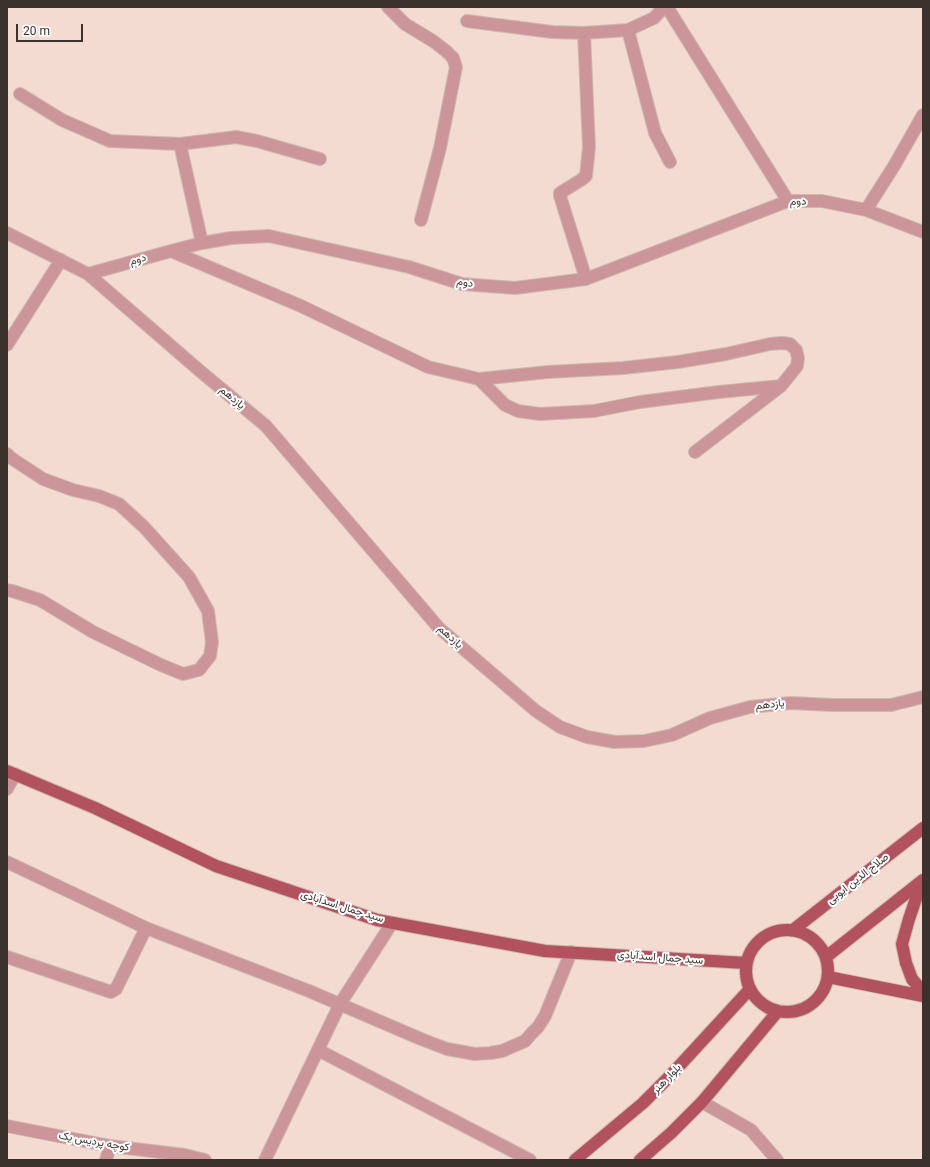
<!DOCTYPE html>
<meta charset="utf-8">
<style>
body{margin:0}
#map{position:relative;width:930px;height:1167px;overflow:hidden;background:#f3dbd1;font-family:Roboto,sans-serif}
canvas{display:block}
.frame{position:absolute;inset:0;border:8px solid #3b322e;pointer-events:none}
.scale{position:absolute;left:16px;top:24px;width:67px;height:18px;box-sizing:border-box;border:2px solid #3b322e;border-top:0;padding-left:5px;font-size:12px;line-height:14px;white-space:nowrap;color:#3b322e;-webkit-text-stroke:3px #fff;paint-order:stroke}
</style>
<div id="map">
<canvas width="930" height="1167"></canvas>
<div class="frame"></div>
<div class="scale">20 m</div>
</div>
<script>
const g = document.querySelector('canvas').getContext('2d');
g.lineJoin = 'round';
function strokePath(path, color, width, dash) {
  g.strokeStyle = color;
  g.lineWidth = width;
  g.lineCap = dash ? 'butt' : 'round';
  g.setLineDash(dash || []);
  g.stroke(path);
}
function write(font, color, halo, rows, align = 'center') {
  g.font = font + ' Roboto,Vazirmatn,sans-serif';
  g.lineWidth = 4;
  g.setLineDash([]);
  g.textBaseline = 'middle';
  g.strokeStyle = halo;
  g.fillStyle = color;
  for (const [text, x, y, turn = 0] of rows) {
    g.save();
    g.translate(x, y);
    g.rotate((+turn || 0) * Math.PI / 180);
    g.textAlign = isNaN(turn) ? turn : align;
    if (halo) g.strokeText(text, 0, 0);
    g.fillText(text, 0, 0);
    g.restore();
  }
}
const minor = new Path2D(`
 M388,7L405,24L433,41L446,51L453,58L456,67L440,148L421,220
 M667,7L788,201
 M467,21L552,32L584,33L628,30L654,18L664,7
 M628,30L655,133L670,162
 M584,33L589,147L586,176L581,180L560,193V196L586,279
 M20,94L62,120L110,141L180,144L236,137L257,141L320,159
 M180,144L202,243
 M866,210L894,166L923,115
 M7,233L88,274L171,251L202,243L231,238L269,236L409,267L462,284L515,288L586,279L788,201H822L866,210L923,232
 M171,251L301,306L428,367L479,379L548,372L623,368L678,362L726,354L770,344L782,343L790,344L796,350L798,358L797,366L781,386L695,452
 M88,274L200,371L266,426L439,628L536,711L560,727L587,737L615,742L644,741L672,735L710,718L750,707L791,703L832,705H891L923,697
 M7,345L61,260
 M479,379L505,405L518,411L540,414L594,411L640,402L719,392L781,386
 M7,454L11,458L43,479L73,490L99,496L119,504L144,527L189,577L208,611L212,642L210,656L199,670L183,674L161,665L93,632L40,600L12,591L7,590
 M7,789L15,774
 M7,862L146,928L309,991L421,1039L447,1049L475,1054L490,1053L502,1051L525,1041L532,1033L538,1027L545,1016L571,952
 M7,957L111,992L116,989L146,928
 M318,1050L530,1160
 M702,1102L751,1130L777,1160
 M7,1126L110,1146L185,1155L205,1160
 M106,1160L110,1146
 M265,1160L340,1004L392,923`);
const major = new Path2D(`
 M7,771L95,808L216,866L377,920L545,951L746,963
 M922,881L909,919L902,944L906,963L912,979L923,992
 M793,930L923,828
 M746 971a41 41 0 1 1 82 0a41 41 0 1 1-82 0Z
 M826,957L923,880
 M828,977L923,996
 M575,1160L643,1103L669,1077L750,989
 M640,1160L671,1133L702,1102L778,1011`);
const streetNames = [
 ["دوم",798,202,-2],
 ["دوم",138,260,-16],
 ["دوم",465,283,10],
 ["یازدهم",232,398,40],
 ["یازدهم",450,637,42],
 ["یازدهم",770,705,-6],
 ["صلاح الدین ایوبی",858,879,-38],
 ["سید جمال اسدآبادی",342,907,17],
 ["سید جمال اسدآبادی",660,958,4],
 ["بلوار هنر",667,1079,-46],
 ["کوچه پردیس یک",94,1142,10]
];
strokePath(minor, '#ceb9b0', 14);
strokePath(major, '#ceb9b0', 14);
strokePath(minor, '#cc959a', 12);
strokePath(major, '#b2525f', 12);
write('11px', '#3b322e', '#fff', streetNames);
</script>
